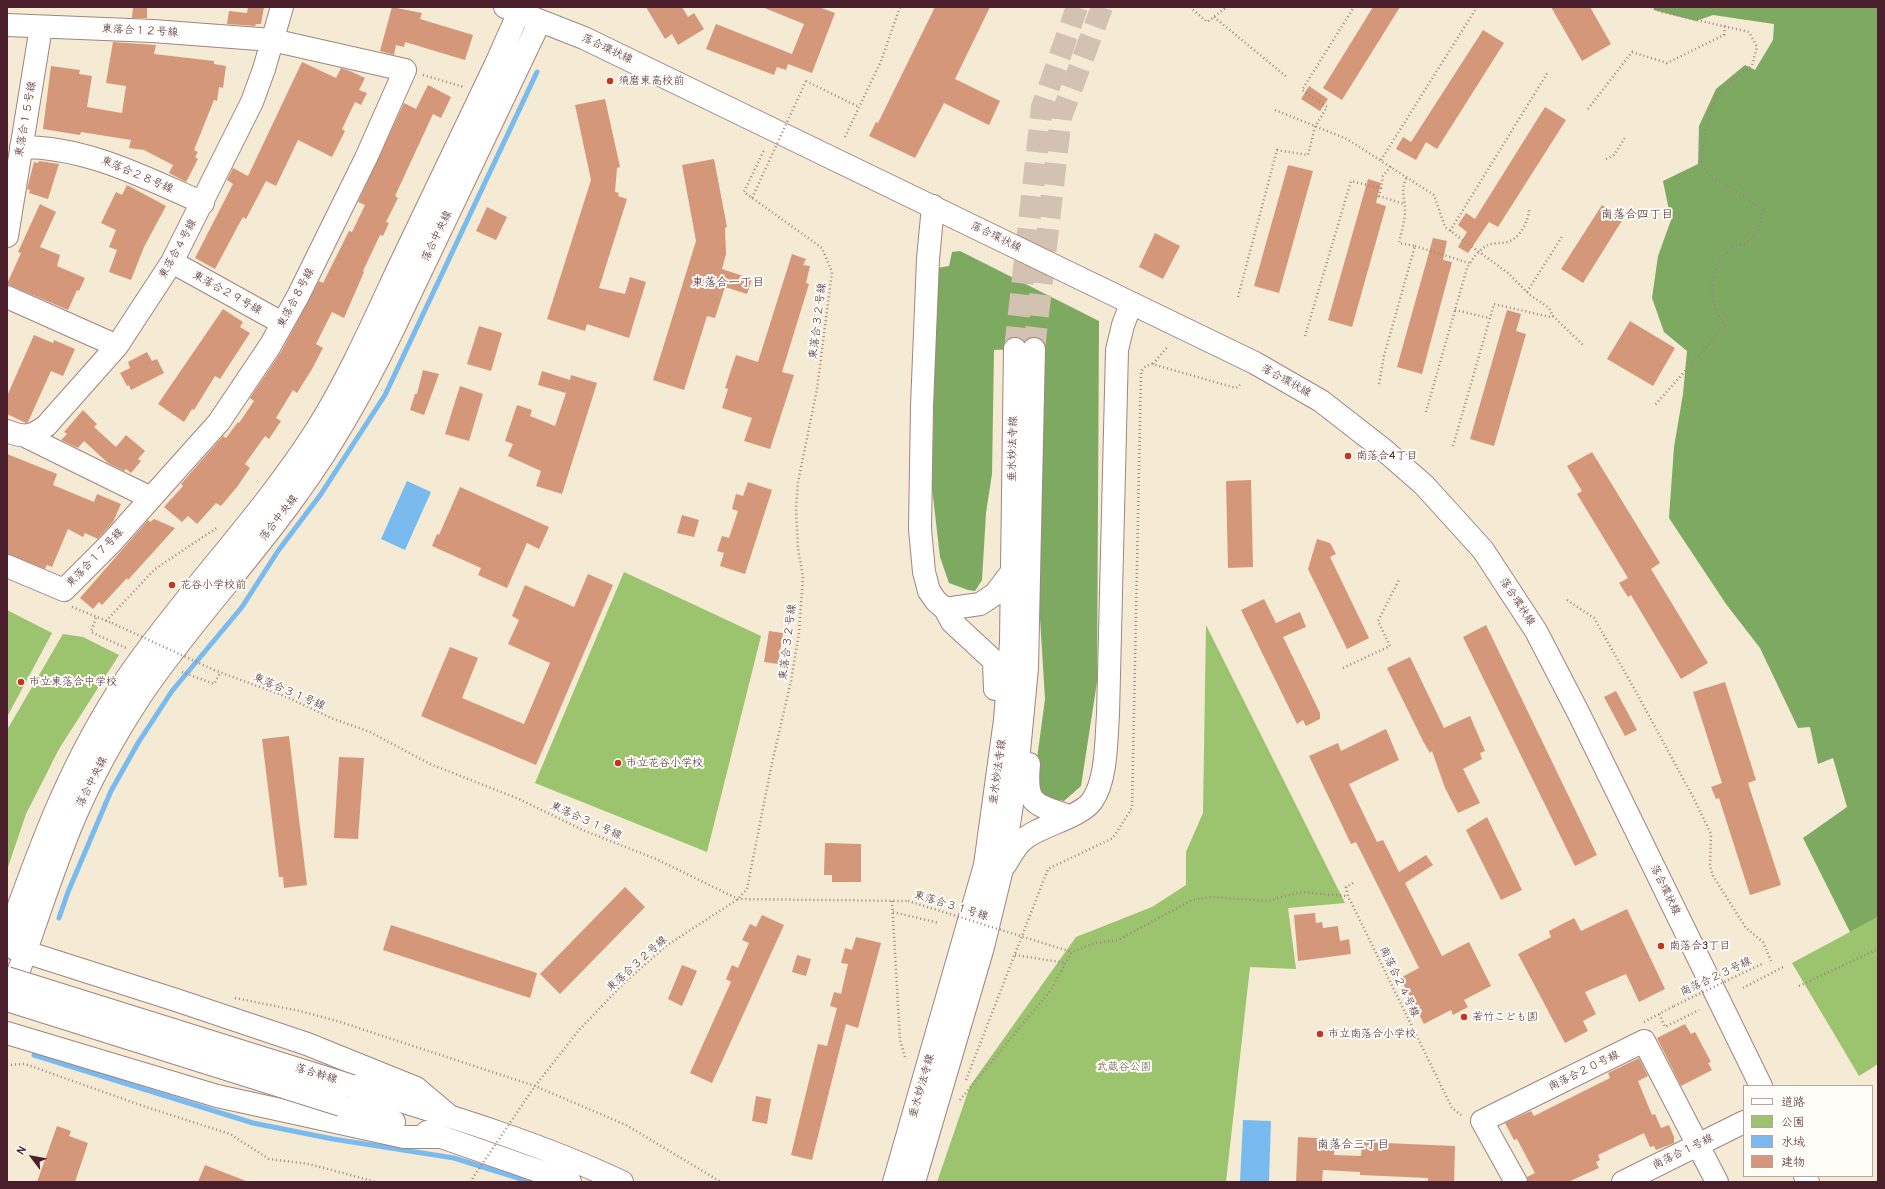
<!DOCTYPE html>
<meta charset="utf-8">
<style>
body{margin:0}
#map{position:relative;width:1885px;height:1189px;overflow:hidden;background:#f5ead4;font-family:Pangolin,"Klee One",sans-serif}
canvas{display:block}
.frame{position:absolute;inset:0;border:8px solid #4a1f2b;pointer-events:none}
.legend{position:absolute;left:1743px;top:1085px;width:130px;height:92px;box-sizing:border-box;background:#fdfcf7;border:1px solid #b5a4a5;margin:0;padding:5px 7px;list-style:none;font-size:12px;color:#4a1f2b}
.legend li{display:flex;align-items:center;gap:8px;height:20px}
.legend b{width:20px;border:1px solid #b5a4a5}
.north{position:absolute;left:12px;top:1137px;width:40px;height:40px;-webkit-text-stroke:3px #fdfcf7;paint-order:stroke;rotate:302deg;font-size:11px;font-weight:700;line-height:16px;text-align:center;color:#4a1f2b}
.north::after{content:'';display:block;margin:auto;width:14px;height:18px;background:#4a1f2b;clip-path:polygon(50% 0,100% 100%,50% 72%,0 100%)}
</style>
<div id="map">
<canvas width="1885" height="1189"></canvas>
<div class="frame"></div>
<ul class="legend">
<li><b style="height:5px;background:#fff"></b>道路</li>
<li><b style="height:11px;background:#9cc36e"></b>公園</li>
<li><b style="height:11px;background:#7abbef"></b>水域</li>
<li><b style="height:11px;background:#d59779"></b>建物</li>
</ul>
<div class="north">N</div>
</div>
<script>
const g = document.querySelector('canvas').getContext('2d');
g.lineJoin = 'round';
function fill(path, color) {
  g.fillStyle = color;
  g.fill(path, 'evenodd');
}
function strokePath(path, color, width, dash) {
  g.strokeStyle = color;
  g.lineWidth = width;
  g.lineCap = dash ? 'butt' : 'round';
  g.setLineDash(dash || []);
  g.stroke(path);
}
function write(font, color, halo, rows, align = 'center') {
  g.font = font + ' Pangolin,"Klee One",sans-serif';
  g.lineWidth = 4;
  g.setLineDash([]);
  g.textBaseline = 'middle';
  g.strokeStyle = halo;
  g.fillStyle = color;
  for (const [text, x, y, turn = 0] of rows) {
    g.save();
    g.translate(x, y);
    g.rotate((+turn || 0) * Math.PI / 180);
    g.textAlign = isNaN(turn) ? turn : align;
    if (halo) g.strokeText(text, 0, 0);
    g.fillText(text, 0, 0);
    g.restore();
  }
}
const green = new Path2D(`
 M624,572L761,636L707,852L535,783Z
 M7,610L52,633L7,717Z
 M1206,625L1345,903L1288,908L1296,969L1250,967L1226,1182H937L970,1086L1076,937L1152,907L1186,885V852L1203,813Z
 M63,634L83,637L119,655L59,749L26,814L7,870V730Z
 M1878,917V1064L1859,1076L1792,963Z`);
const forest = new Path2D(`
 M1653,7H1878V367L1877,373L1878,384V917L1850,932L1803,838L1847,807L1833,758L1818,764L1810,727L1798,728L1760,648L1726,604L1669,518L1674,447L1683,394L1687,351L1664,332L1652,298L1658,256L1671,220L1663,181L1698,164L1699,126L1716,89L1745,65L1755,70L1773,40L1774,24L1713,15L1696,21L1654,10Z
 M960,251L1099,321L1097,682L1081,786L1064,801C1048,799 1041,795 1034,781L1045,699L1037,570L1015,349L994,350L992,474L986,513L982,580L975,591L968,590L949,583L940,557L932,488L937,268L949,266L952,252Z`);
const water = new Path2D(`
 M407,481L431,492L405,550L381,539Z
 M1243,1120L1271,1121L1269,1182H1240Z`);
const stream = new Path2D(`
 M59,918L68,892L111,791L138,743L172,691L242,607L278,551L321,494L385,395L537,72
 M34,1055L253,1123L333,1139L454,1158L531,1182`);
const building = new Path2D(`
 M133,7H147V18H132Z
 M248,7H264L261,24H256L255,26L227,24L229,11L247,13Z
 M392,7L422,13L420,19L473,35L465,60L405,42L404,47L396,45L394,55L380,51Z
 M646,7H682L688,17L694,13L704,29L678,45L672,34L665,39Z
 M762,7H819L835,13L812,73L788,64L786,70L777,67L774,75L706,49L716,24L792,54L804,24Z
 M935,7H990L955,79L1000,101L989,125L944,103L915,158L869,136L876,122L878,123Z
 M1373,7H1400L1342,100L1323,88Z
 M1551,7H1590L1611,44L1582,61Z
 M1483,30L1504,43L1437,149L1426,142L1416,160L1396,149L1403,137L1411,142Z
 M113,42L156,45L154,54L214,61V64L226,66L223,88L219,87L217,101L214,100L194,150L198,152L195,157L198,159L186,182L169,173L173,165L144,150L129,148L131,140L81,132L80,135L43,129L51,66L80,70L79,74L92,76L87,107L122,113L126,86L106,83Z
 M302,62L336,78L341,68L350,71L365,78L359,90L367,93L361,105L355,102L342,129L345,131L332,157L298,140L276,186L266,181L246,219L243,217L239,224L215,269L195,258L233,184L227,180L233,168L248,176Z
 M428,85L451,97L441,118L433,114L395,196L398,198L386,222L389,223L383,236L380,235L363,271L364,272L344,318L332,312L316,344L323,348L312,369L297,393L293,390L276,418L281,421L269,439L265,436L245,464L250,468L237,487L221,506L216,503L197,524L188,516L182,522L164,507L183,486L181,484L223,436L226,438L238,422L239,423L254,401L250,398L281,352L319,281L323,283L349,231L352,232L365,205L358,202L404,103L416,109Z
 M1309,86L1328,99L1320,111L1301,99Z
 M605,99L620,167L617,168L615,192L619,193L618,196L627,199L599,288L625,294L630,277L646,282L629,338L587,324L585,331L547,319L591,180L575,105Z
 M1545,107L1566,120L1498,227L1489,222L1468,253L1458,247L1467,232L1458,225L1466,213L1475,219Z
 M714,159L727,227L725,228L726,254L722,269L752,279L747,294L725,287L715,318L707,316L684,390L653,380L696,241L682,165Z
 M39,161L59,164L48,199L29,193L30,190L27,189L34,162L38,163Z
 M1288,165L1313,171L1279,293L1254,286Z
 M1368,179L1381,183L1376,203L1386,206L1352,327L1328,320Z
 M127,185L166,206L144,247L131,280L109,272L117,250L109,247L116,230L101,223L116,192L122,195Z
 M40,204L56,212L40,247L60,255L57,266L85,278L79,291L77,290L68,310L7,284L21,253L18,252Z
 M1602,205L1623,219L1583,283L1561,269Z
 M487,207L507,217L496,240L476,231Z
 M1155,233L1180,246L1163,279L1139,267Z
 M1433,238L1447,241L1443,260L1452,262L1422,374L1397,367Z
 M792,254L806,259L803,265L810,266L806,283L809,284L782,372L794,375L770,449L744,441L752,418L722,408L728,389L725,388L736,355L758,362Z
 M223,309L243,322L240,327L250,333L220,379L215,376L194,410L192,409L184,422L158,404Z
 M1507,310L1521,314L1516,331L1526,334L1494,446L1470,439Z
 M1630,321L1675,348L1653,386L1607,359Z
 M479,326L502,333L491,371L467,364Z
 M34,335L53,343L54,340L75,349L63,376L51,371L28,422L26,423L7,414V396Z
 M147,352L152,361L157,359L164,373L131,390L129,385L127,386L120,373L130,368L128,362Z
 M423,370L439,374L424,415L410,410L415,394H417Z
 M542,371L570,380L571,375L597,383L562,494L536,486L541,471L508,456L513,444L505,441L517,405L532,410L530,416L555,426L566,393L538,385Z
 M460,386L483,394L469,441L445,434Z
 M83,410L97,424L94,427L116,447L126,435L145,451L138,459L141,461L131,473L126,469L124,471L108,463L84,441L78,448L61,440L67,434L64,432Z
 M1592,452L1660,563L1651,569L1708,663L1681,679L1631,595L1628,597L1619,583L1628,578L1577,494L1582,491L1567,466Z
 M7,454L57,474L53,485L94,502L97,494L121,504L113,522L98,539L85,533L83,537L68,529L52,567L47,565L45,569L7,554Z
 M1251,480L1253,567L1228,568L1226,481Z
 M748,482L772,490L745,574L720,566L724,553L717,551L722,536L729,538L738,511L732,509L736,494L743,496Z
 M460,487L549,527L539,549L527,543L507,588L478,575L481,568L432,546L437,534L439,535Z
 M682,515L699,520L694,537L677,533Z
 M154,519L175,528L128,580L127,578L102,605L99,602L93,609L80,598L148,520L150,522Z
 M1317,539L1330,543L1336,554L1330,557L1369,638L1347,649L1308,569Z
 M588,574L613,585L536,765L421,716L450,647L478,658L462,698L524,724L550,663L508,644L519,620L512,616L525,585L574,607Z
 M1264,599L1276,623L1300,612L1306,627L1283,637L1320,713V719L1306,726L1303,720L1297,724L1241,610Z
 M1486,625L1597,855L1575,866L1463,637Z
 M769,631L783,633L778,664L764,662Z
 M1410,657L1444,728L1470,716L1485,751L1480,753L1482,759L1463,769L1480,803L1458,813L1445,788L1432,751L1430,753L1424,743L1387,668Z
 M1725,682L1756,780L1748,783L1781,885L1750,895L1719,798L1716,799L1711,787L1722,783L1693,692Z
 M1616,691L1637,730L1625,736L1604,697Z
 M1386,729L1399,760L1349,784L1377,842L1383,840L1399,872L1426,855L1433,865L1405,883L1442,956L1469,942L1491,986L1464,1000L1468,1007L1453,1015L1451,1010L1424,1024L1400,978L1419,968L1356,842L1351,844L1309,756L1338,743L1341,751Z
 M289,736L307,885L284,888L283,877H279L262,739Z
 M339,757L364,758L358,839L334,838Z
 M1487,817L1522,890L1501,900L1466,830Z
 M825,843L861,844V882H832V875H824Z
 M625,887L645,907L560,994L540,974Z
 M1627,909L1665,989L1639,1002L1626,974L1585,992L1596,1014L1583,1021L1588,1031L1565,1043L1518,954L1551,937L1549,931L1574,918L1581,931Z
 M1315,913L1316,923L1322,922L1323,928L1338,926L1340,941L1349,939L1351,954L1298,961L1294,915Z
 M762,915L784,925L712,1083L690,1073L731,982L726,979L732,965L738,968L749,943L742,940L750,924L756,927Z
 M391,925L537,973L530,998L383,950Z
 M856,937L881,943L858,1028L846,1024L812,1160L791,1155L818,1044L827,1046L837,1008L830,1006L834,992L841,994L848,964L841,963L845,948L852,950Z
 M797,955L811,959L806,976L792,972Z
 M682,965L697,971L682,1006L668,999Z
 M1685,1024L1691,1034L1695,1032L1711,1062L1708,1063L1712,1070L1681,1086L1657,1038Z
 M1639,1058L1648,1076L1638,1081L1652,1115L1655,1114L1661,1128L1669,1125L1674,1137V1143L1656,1150L1654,1146L1650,1147L1644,1133L1598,1155L1600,1160L1596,1162L1599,1168L1568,1182H1528L1527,1177L1535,1173L1517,1139L1514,1140L1505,1123L1531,1111L1534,1116L1610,1078L1608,1073Z
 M756,1096L771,1099L767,1124L752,1121Z
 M57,1126L71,1131L69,1136L88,1143L75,1182H37Z
 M1298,1137L1335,1139L1334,1155L1361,1156L1362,1142L1455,1146L1454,1182H1428V1178L1360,1175V1172L1323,1170L1322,1182H1296Z
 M205,1165L246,1181V1182H198Z`);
const minorTunnel = new Path2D(`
 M1015,349L1042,107L1077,7
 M1034,349L1061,117L1102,7`);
const path = new Path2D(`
 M1190,7L1207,22L1227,7
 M1651,7L1662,12L1749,32L1757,47L1752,66L1733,79L1716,97L1708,119L1703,145L1702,164L1711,178L1731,188L1763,210C1761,220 1758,233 1750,240C1745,245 1736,245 1731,249C1707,269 1707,303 1725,326L1655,405
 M1214,17L1288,78
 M423,75L464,87
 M806,81L859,107
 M1588,109L1632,52L1667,63L1724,35L1725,25
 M1275,110L1347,139L1434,195L1445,227L1508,273L1530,295L1549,308L1553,316L1583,345
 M845,137L881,61L900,7
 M1606,159L1614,155L1626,136
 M1381,160L1477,7
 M1381,188L1379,196L1404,204
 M1450,231L1548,72
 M1415,246L1469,263
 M1527,292L1563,235
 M1238,297L1277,150L1308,155L1315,127L1327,107L1302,90L1354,7
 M1455,310L1489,318
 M1305,336L1351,181L1381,188L1383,176L1391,166
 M1153,364L1168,346
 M1379,384L1384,356L1415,246L1399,243C1401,233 1405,221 1405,211C1405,199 1400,188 1407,177
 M1426,412L1467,268C1471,260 1481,248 1488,245C1495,242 1504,244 1510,241C1521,236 1529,220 1529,209
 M1453,446L1494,304L1550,317L1553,316
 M1567,600L1594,618L1635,690L1693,797L1711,834L1710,866L1713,876L1746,928L1763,942L1771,961
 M72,607L112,623
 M96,618L91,632L126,648
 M106,621L155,569L218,527
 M1343,668L1390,646L1378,621L1400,578
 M214,670L287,697L331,718L370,732L430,764L519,799L585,831L656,859L738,899L908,901
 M182,672L214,684L220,673
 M1353,883L1346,887L1348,896L1452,1108L1461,1115
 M892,901L900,1040L905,1057
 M893,912L939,923
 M1015,955L1066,963
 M1799,986L1878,949
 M1743,988L1785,966
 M235,998L300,1011L337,1021L535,1086L626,1125L721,1182
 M1659,1014L1665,1027L1699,1010
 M1644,1022L1674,1006
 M7,1065L25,1064L143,1106L230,1134L269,1159L309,1164L376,1182
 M966,1080L1048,869L1113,838L1132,808L1141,371L1146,366L1152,364L1236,388L1240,385
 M535,1086L579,1030L623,984L666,946L738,899L747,889L772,763L791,681L799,633L803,577L798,549L796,509L798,482L817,389L832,272L822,248L744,192L764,150
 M960,1100L1050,991L1072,952L1095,943L1118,940L1192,900L1211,897L1267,901L1301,892L1348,896`);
const minor = new Path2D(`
 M505,7L584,38L1255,363L1321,401L1384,450L1424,485L1483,550L1536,631L1578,712L1761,1086
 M7,25L153,31L272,40L405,70L366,158L298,296L270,346L219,422L151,498L25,436
 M21,147C87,147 144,177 203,203
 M933,206L928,259L922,406L920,529L924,572L929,591L936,601L945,609L952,622L994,661L995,689
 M7,236L41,27
 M172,262L282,323
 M7,297L117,346
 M7,431C24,438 31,437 46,426L117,346L172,262L252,102L264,69L282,7
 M7,566L64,590L111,543L151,498
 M945,609L980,604L995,594L1011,573
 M1029,764C1025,805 1034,804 1069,816
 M1005,865C1010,857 1016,846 1023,840C1038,826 1080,818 1092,801C1107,780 1106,740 1108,715L1117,350L1123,325L1131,304
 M7,939C40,846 71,761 127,678C186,592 261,517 317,429C348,379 372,325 397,271C430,203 462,134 495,66L519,12
 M13,948L176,1000L307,1044L416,1088L448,1115
 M9,998C30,941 48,883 71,826C90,780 115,735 142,694C190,623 250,561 299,491C335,442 364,389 391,334L540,21
 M7,1033L217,1096L404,1137H441
 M352,1086C443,1114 535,1141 622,1182
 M341,1105L394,1122
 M427,1132L570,1182
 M1805,1176L1808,1182
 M894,1182L985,865L1005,720L1011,642L1015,349
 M914,1182L983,947L1002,869L1017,772L1027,668L1034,349
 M1516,1182L1482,1121L1644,1041L1717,1182
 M1623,1182L1744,1122`);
const pathBridge = new Path2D(`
 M752,198L806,81
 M112,623L214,670
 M908,901L1072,952
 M1674,1006L1764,963
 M470,1182L535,1086`);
const minorBridge = new Path2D(`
 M7,978L352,1086
 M7,1000L341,1105`);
const markers = [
 [610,81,4,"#c8321e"],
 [1348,456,4,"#c8321e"],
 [172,585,4,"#c8321e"],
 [21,682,4,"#c8321e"],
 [618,763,4,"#c8321e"],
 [1661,946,4,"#c8321e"],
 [1464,1017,4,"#c8321e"],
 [1320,1034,4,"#c8321e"]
];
const streetNames = [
 ["東落合１２号線",140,31,3],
 ["落合環状線",607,49,25],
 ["東落合１５号線",26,119,-80],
 ["東落合２８号線",137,175,23],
 ["落合中央線",437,236,-64],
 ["落合環状線",996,237,26],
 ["東落合４号線",178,249,-61],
 ["東落合２９号線",227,293,29],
 ["東落合８号線",296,298,-62],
 ["東落合３２号線",818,321,-83],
 ["落合環状線",1286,381,29],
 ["垂水妙法寺線",1013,449,-89],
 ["落合中央線",279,518,-52],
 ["東落合１７号線",95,558,-46],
 ["落合環状線",1517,602,57],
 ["東落合３２号線",788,642,-83],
 ["東落合３１号線",289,692,23],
 ["垂水妙法寺線",998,772,-82],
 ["落合中央線",92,782,-63],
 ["東落合３１号線",586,821,24],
 ["落合環状線",1665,890,64],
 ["東落合３１号線",951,906,17],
 ["東落合３２号線",637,964,-42],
 ["南落合２３号線",1716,977,-25],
 ["南落合２４号線",1399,982,64],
 ["南落合２０号線",1584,1071,-26],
 ["落合幹線",316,1074,17],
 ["垂水妙法寺線",922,1086,-74],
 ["南落合１号線",1683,1152,-26]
];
const poiNames = [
 ["須磨東高校前",618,81],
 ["南落合4丁目",1356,456],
 ["花谷小学校前",180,585],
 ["市立東落合中学校",29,682],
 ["市立花谷小学校",626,763],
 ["南落合3丁目",1669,946],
 ["若竹こども園",1472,1017],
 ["市立南落合小学校",1328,1034]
];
const parkNames = [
 ["武蔵谷公園",1124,1067]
];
const neighbourhoodNames = [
 ["南落合四丁目",1637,215],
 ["東落合一丁目",728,283],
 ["南落合三丁目",1353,1145]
];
fill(green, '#9cc36e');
fill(forest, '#7da961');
fill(water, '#7abbef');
strokePath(stream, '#7abbef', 5);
fill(building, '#d59779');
strokePath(minorTunnel, '#d3c1b2', 22, [22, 11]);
strokePath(minor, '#a08480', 24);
strokePath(path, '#a08480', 2.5, [1, 3]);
strokePath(minor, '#fff', 22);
strokePath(minorBridge, '#a08480', 24, []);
strokePath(pathBridge, '#a08480', 2.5, [1, 3]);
strokePath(minorBridge, '#fff', 22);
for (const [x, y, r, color] of markers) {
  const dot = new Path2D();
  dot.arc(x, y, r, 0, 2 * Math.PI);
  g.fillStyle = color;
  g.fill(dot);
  strokePath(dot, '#fdfcf7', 1.5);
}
write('11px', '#4a1f2b', '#fdfcf7', streetNames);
write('11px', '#4a1f2b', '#fdfcf7', poiNames, 'left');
write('11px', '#675842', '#fdfcf7', parkNames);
write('12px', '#4a1f2b', '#fdfcf7', neighbourhoodNames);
</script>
